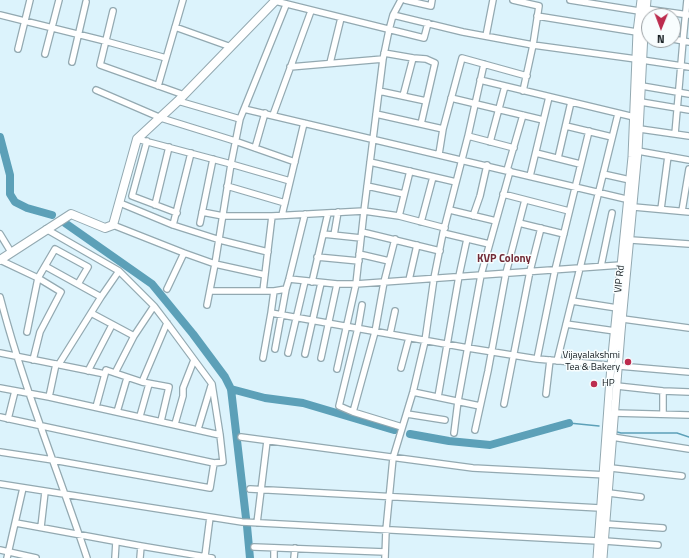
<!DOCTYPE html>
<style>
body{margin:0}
#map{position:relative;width:689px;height:558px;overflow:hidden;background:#dcf3fc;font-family:"Titillium Web",sans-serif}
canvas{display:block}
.north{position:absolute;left:641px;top:8px;width:40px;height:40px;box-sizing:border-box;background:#f8fdfe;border:1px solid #9ba1a4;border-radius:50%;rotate:181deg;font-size:11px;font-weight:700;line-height:16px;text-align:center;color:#10181c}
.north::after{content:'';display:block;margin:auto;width:14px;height:18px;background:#bc2c4e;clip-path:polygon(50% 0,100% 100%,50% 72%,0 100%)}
</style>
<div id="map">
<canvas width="689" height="558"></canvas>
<div class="north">N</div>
</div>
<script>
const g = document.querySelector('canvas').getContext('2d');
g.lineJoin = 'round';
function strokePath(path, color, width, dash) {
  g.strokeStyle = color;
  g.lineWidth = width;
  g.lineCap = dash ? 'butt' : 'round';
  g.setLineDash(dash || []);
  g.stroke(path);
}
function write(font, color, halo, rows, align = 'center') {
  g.font = font + ' "Titillium Web",sans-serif';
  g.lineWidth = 3;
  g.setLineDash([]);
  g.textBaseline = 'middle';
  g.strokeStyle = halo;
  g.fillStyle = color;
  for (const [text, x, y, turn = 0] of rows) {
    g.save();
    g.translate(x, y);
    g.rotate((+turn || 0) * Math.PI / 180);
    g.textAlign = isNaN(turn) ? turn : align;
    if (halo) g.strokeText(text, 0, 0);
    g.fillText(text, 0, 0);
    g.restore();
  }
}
const stream = new Path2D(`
 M569,423L599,426
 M617,432L621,433H677L689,437`);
const river = new Path2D(`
 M0,137L10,175V194L15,202L27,208L52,215
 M65,223L152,284L193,334L225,377L231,389L246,518
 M231,389L265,398L303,403L394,430
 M410,434L449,441L490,445L569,423
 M247,526L250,558`);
const minor = new Path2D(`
 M405,0L431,6L432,0
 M513,0L539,6L533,45L523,91
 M570,0L639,11
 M275,1L424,38L428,23
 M646,9L689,15
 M113,11L100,65L184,95
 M0,15L105,41L166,58
 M393,15L463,32L533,45L636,59
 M537,16L649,34
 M175,27L231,47
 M486,36L493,0
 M673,39L689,42
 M18,49L30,0
 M384,53L413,58L426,59L435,63L421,124
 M45,54L59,0
 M642,60L689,67
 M72,62L86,2
 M330,63L341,18
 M290,67L383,59
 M480,80L634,117
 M158,86L183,0
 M642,86L689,94
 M96,90L161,118L235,141L295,162
 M379,91L426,101
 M403,96L413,58
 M451,98L543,120
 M178,101L240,119
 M641,102L689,110
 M244,109L630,200
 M376,114L443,129
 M273,115L311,11
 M566,126L612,137
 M640,129L689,136
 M675,134L683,41L687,0
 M468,136L514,148
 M137,139L231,164L290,181
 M147,141L132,196L177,213
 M490,142L505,86
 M255,148L265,113
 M638,151L689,160
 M536,153L580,164
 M439,154L443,129L462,58L527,76
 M558,158L571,102
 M370,162L456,182
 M507,170L523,115
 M603,174L630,180
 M530,176L549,97
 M227,186L285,203
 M367,186L404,194
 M503,194L569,211
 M120,203L173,225L220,240L268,252
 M155,205L169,147
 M634,207L689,212
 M661,209L668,156
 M450,210L496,221
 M682,211L689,169
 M202,212L223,216H272L364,211L399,216L445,228
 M282,215L304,123
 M399,216L410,171
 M473,216L480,196L487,165
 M421,222L433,177
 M200,223L213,159
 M519,223L564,234
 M113,225L184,253L215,264L265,275
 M173,225L191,153
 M362,232L440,251
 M443,233L489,244
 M0,234L11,252
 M323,234L361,238
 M334,235L338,212
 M631,240L689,244
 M359,254L389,261
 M317,257L359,261
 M0,260L38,278L61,292L40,332L33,360
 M45,266L101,297L59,364
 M601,266L612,213
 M289,279L337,284H356L621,265
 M409,280L417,245
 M312,282L328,213
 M167,289L184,253
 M210,291H274L286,289
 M263,291L272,216
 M0,297C23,386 58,471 87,558
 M101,297L119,271
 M572,301L617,308
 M207,305L215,264L231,164L240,119L286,5
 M362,305L358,328L339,406L353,412L402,427
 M91,313L134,336
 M271,313L468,348L537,359L689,372
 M623,319L689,328
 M566,324L615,331
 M27,332L38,278L55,249L88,267L78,284
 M390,334L395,311
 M275,349L286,289L289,279L305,214
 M0,353L105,374L96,407
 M288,353L305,281
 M305,354L321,283
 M263,358L271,313L274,291
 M321,358L337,284
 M537,359L555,270L589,131
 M557,361L618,114
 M401,368L409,338
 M337,369L356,284L364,211L383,59L389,30L393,15L401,0
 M88,371L112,325
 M115,373L134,336L154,306
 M105,374L106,370L142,382L169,387L161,421
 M142,382L167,323
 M617,386L663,391L689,392
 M0,388L49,397L220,435
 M413,392L480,406
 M546,394L550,360
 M49,397L56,364
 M438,397L459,276L467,239
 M504,404L530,271L541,228
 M117,412L127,378
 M353,412L375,332L384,282L395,239
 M614,413L689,415
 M407,414L445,420
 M663,414V391
 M140,416L149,384
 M0,417L214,463L223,462L220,435L212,384L167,323L154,306L119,271L46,229
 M8,419L15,391
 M175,424L183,396V388L194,360
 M198,429L211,386
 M475,430L488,371L506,273L525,200
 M454,433L458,401L481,275L510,171
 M241,437L473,468L607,475
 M612,437L689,449
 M0,452L53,460L210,488L214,463
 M611,468L682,476
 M0,484L242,522L598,541
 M250,489L600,508
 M609,493L641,497
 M16,523L141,546L212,558
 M257,523L267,441
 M606,524L663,528
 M41,527L45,492
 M605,541L658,545
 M254,547L385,552
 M274,548V558
 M0,550L36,558
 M205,556L210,517
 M7,558L23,488
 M115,558L116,542
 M140,558L141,546
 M294,558L295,548
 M385,558L386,530L393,458L413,392L425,341L434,278L443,233L468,136L484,64`);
const tertiary = new Path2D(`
 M597,558L611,365L632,157L637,32L641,0
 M603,558L621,332L638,151L644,33L647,0`);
const secondary = new Path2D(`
 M0,260L71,214L105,228L113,225L137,139L178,101L276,0`);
const markers = [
 [628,362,4,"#bc2c4e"],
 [594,384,4,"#bc2c4e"]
];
const streetNames = [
 ["VIP Rd",620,279,-84]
];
const poiNames = [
 ["Vijayalakshmi",620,356],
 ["Tea & Bakery",620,368],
 ["HP",602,384,"left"]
];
const neighbourhoodNames = [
 ["KVP Colony",504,259]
];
strokePath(stream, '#5ca0b8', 1.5);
strokePath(river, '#5ca0b8', 8);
strokePath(minor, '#93a9b1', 8);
strokePath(tertiary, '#93a9b1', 9);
strokePath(secondary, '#93a9b1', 10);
strokePath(minor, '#fff', 5.5);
strokePath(tertiary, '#fff', 7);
strokePath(secondary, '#fff', 8);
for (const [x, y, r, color] of markers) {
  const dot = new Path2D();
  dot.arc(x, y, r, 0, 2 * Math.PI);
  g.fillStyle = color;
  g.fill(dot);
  strokePath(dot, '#f8fdfe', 1.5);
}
write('10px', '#10181c', '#f8fdfe', streetNames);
write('10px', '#10181c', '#f8fdfe', poiNames, 'right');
write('bold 11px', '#722b37', '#f8fdfe', neighbourhoodNames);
</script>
